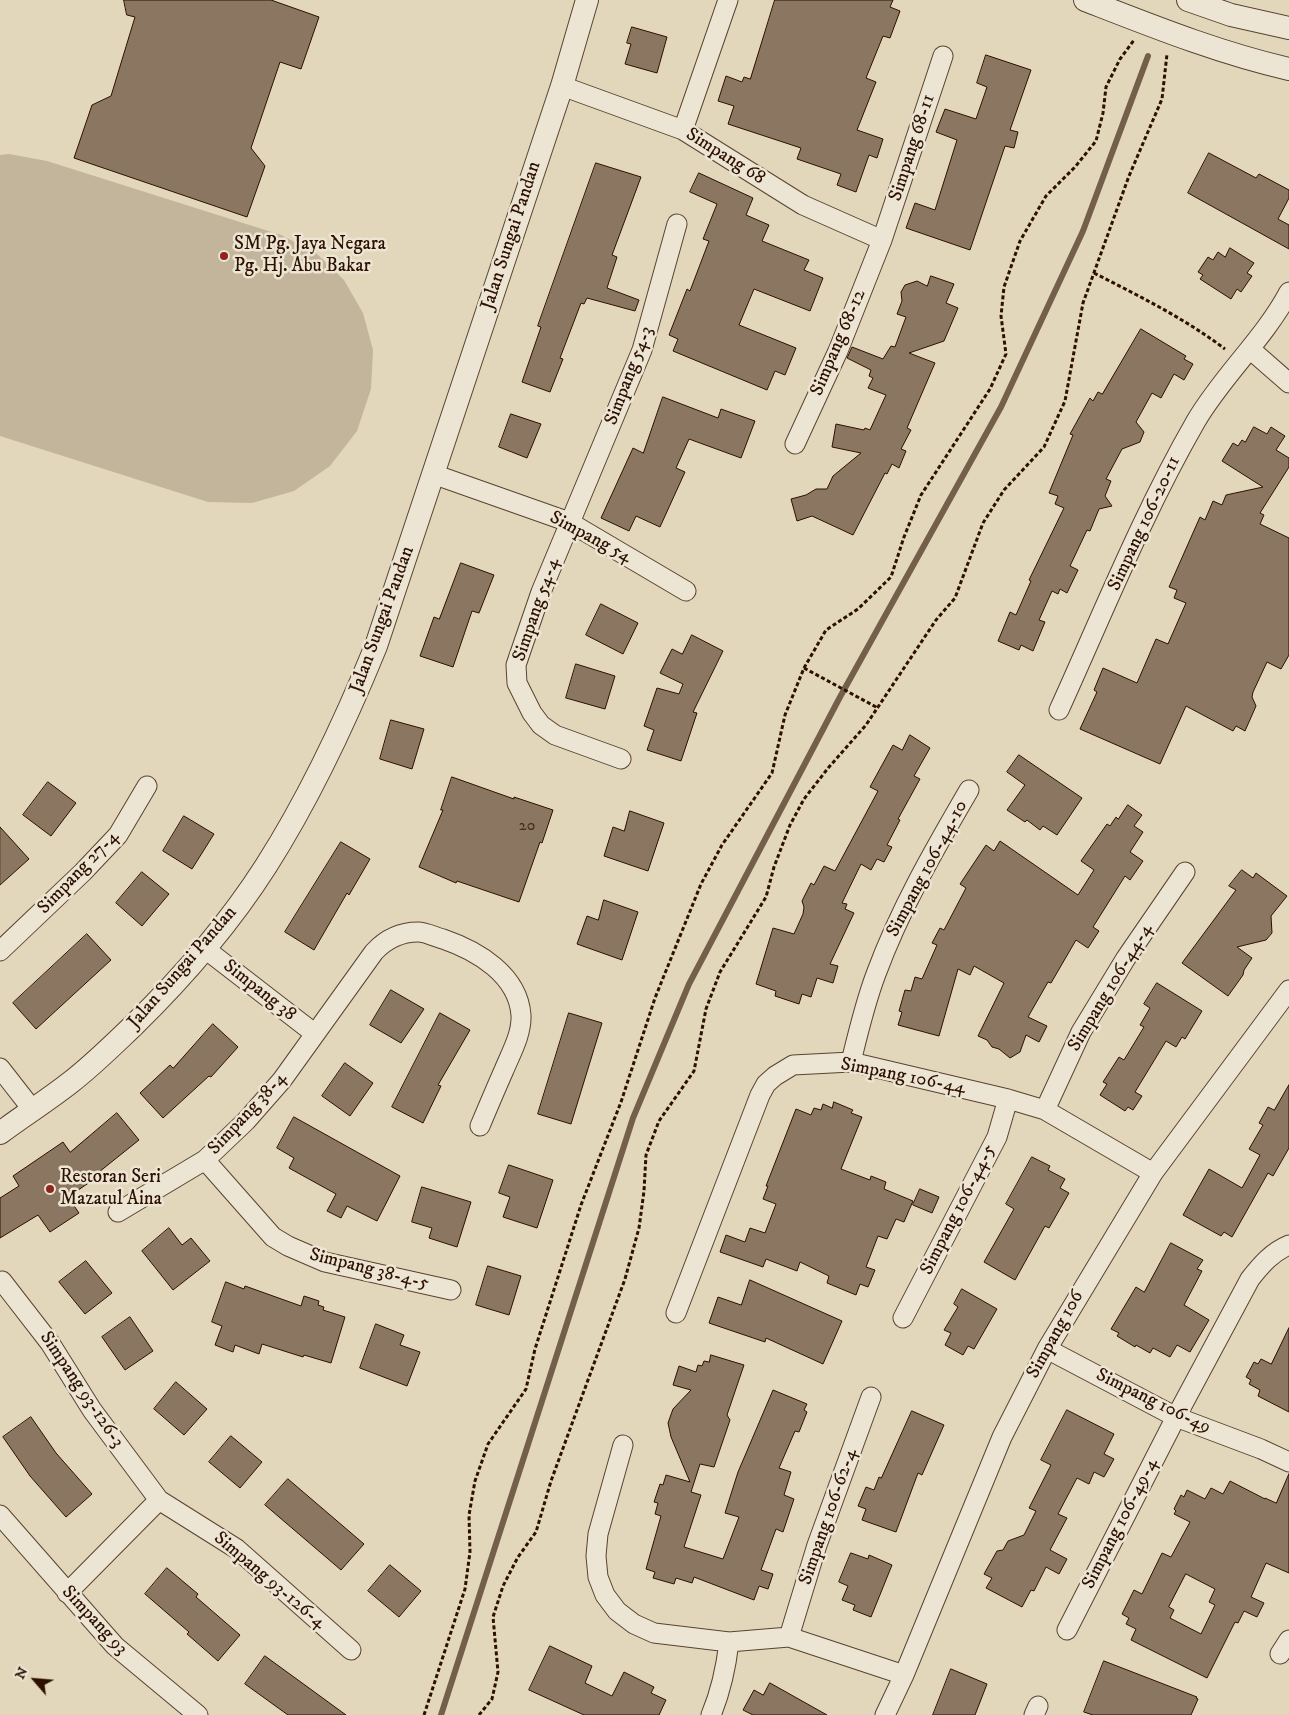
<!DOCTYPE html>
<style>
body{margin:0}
#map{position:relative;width:1289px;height:1715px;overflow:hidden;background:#e2d7bb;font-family:"IM FELL DW Pica",serif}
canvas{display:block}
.north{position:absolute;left:10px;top:1655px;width:50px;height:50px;-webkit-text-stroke:4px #ece5d3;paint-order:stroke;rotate:297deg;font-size:14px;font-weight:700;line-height:20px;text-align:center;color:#2d1000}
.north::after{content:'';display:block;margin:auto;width:18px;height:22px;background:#2d1000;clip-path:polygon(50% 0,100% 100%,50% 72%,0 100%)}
</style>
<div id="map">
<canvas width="1289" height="1715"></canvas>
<div class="north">N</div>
</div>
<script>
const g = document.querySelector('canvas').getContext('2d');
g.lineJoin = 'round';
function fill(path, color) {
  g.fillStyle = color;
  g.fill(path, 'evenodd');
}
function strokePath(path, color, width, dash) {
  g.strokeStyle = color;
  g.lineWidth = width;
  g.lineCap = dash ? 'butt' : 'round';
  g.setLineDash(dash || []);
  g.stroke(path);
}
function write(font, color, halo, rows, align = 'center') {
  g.font = font + ' "IM FELL DW Pica",serif';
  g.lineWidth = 5;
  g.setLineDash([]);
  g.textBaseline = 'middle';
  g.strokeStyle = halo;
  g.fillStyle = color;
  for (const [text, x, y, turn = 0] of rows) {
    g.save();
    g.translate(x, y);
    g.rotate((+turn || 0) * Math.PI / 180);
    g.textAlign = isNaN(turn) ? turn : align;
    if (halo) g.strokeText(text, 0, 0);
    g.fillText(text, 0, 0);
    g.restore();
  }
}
const green = new Path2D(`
 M9,154L47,161L281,235L316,253L344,280L363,313L373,350L371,389L357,431L330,466L294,491L252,503L208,502L0,436V155Z`);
const stream = new Path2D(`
 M441,1715L633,1118L689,984L840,697L1001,407L1083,231L1148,56`);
const building = new Path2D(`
 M124,0H271L319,17L301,69L280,62L251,148L265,166L247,217L74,158L92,105L111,96L135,17L127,15Z
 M775,0H893L890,7L900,11L890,38L883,36L866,78L876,82L857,130L883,139L877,158L869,155L856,192L837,185L841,174L797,159L801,148L728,124L734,106L718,101L726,76L742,82L744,77L750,79Z
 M632,27L667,37L657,73L625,64L631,44L627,43Z
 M986,55L1031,70L1010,130L1018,132L1014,148L1005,146L970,250L906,228L915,203L935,210L957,140L936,132L945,109L976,119L987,87L977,83Z
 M1209,153L1256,178L1259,174L1289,190V198L1278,219L1289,225V249L1188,193Z
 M596,163L641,177L612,255L617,257L607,288L639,300L635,311L587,298L584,304L581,303L560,358L563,359L550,392L522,382L541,327L538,326Z
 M699,173L753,198L746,215L769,225L762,241L809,260L804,270L823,278L810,311L754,289L739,325L796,348L785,375L775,371L767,390L673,351L678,339L669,335L687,289L690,291L709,241L703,239L717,204L690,192Z
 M1230,248L1254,263L1247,273L1252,276L1241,292L1237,289L1231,299L1200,279L1203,275L1198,272L1208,257L1213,260L1218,252L1225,257Z
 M931,276L954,284L946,303L958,308L944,341L909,353L935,363L907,428L911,430L901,449L906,451L899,468L892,464L887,474L885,473L853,535L812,516L797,521L791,499L806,495L816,489H827L833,476L861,453L832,447L836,424L864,430L865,428L870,430L886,395L868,388L873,378L869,376L871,370L847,358L852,347L883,359L891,346L895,347L906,317L897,314L902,301L901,292L905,285L917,281L927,286Z
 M1141,329L1186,356L1184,359L1193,364L1184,380L1174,374L1161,398L1152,393L1136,422L1144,432L1140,442L1122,449L1106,479L1111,481L1105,496L1112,506L1099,509L1090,531L1087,530L1070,566L1078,570L1067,593L1060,589L1058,594L1052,591L1039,620L1045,622L1033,651L1021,645L1019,650L998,641L1010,612L1016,615L1031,581L1029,580L1064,508L1055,504L1058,496L1049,493L1073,435L1070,434L1090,398L1093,401L1098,392L1102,394Z
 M663,397L718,418L721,409L755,421L741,458L689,439L676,468L685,472L660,527L636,516L629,531L601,518L633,448L643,453Z
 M511,414L541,424L527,458L499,447Z
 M1254,427L1267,434L1271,427L1285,436L1276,450L1289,458V467L1260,513L1264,515L1260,524L1289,538V655L1281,669L1267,662L1253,692L1252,697L1256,706L1245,731L1236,726L1233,731L1186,706L1160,764L1080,729L1097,692L1094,690L1103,668L1137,683L1156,639L1168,644L1186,603L1174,598L1177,590L1169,587L1200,517L1205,520L1213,501L1222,505L1226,495L1263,487L1222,461L1233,443L1238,446L1242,440L1245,442Z
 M461,563L494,575L479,613L472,611L453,667L420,656L434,617L439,619Z
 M601,604L638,623L623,654L586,635Z
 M692,635L723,651L693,712L697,713L681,761L647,750L654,730L644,726L657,688L679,694L683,684L660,673L672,649L682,654Z
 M576,664L615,676L605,709L566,698Z
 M391,720L424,729L412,769L380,759Z
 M910,735L930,748L914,776L920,779L898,819L900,820L887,845L892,847L884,862L877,859L871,870L861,864L842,903L847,904L845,909L854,913L830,964L838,966L833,983L817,978L811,997L802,994L799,1004L775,996L776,991L756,984L773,928L794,934L803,914L804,907L802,901L811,883L814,885L824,866L835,871L878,791L870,787L893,745L902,750Z
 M1019,755L1082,798L1057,835L1043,826L1040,830L1027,820L1025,822L1007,810L1025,785L1007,772Z
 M452,777L514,799V797L553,810L542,843L540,842L519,902L457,881L456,883L419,867L443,810H441Z
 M48,782L76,803L51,836L23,815Z
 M1128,805L1142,815L1134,826L1143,832L1130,852L1143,861L1130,880L1125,876L1093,927L1099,931L1088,948L1076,940L1051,983L1048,982L1028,1017L1047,1026L1039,1042L1026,1035L1020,1052L1010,1058L999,1049L992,1047L987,1040L978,1036L1004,983L974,966L970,975L958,969L939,1036L898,1025L902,1012L899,1011L905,990L911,991L915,977L922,979L937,945L932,943L940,928L944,930L966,888L960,884L986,845L994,851L1000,841L1078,895L1094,870L1081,861L1107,824L1110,826L1116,817L1118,819Z
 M630,811L664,823L648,871L604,856L613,827L624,831Z
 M184,816L214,834L192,869L163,851Z
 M0,827L29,859L0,885Z
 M341,842L370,859L349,895L347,893L314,950L285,932Z
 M1242,870L1253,878L1256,873L1287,896L1271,916L1272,933L1266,940L1237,947L1252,958L1244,970L1243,975L1228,996L1182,963L1236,890L1229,886Z
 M142,872L169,894L142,926L116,903Z
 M604,900L638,912L622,960L577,944L587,916L598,920Z
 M87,934L111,960L36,1029L13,1003Z
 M1157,983L1202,1011L1185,1039L1182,1037L1176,1047L1166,1041L1135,1092L1142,1096L1133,1110L1128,1107L1125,1111L1100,1095L1107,1084L1103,1082L1119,1057L1124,1060L1144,1027L1140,1025L1150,1008L1144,1004Z
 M391,990L424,1009L401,1043L370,1025Z
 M440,1013L470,1030L438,1085L441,1086L423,1123L392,1107Z
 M569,1013L602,1023L571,1124L538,1114Z
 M213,1024L238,1047L211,1077L209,1076L163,1118L140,1093L170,1065L173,1068Z
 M345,1063L373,1083L350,1116L322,1096Z
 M1289,1085V1148L1273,1176L1268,1173L1232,1237L1224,1232L1221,1236L1183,1215L1209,1169L1242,1188L1260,1155L1249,1149L1263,1125L1259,1123L1268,1107L1274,1110Z
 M834,1102L853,1110L851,1113L862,1117L841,1169L870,1180L871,1176L886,1182L884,1189L913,1201L904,1222L896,1219L887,1239L878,1236L866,1267L875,1270L868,1287L860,1284L856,1295L827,1283L829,1276L800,1262L797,1271L766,1259L763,1267L720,1252L726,1235L745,1242L750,1228L765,1233L776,1204L763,1199L768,1186H766L796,1109L811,1115L814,1108L821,1110L823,1104L832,1108Z
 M117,1113L139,1140L89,1180L90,1182L68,1197L79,1213L50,1232L38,1215L0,1238V1198L19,1186L13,1176L63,1142L70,1152Z
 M294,1117L400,1176L377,1221L347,1206L341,1218L327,1211L336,1194L289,1168L294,1158L277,1148Z
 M1032,1157L1050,1166L1048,1170L1065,1179L1060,1188L1069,1193L1049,1228L1045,1226L1015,1280L984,1262L1014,1209L1006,1204Z
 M509,1165L553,1180L537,1228L503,1217L510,1197L499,1193Z
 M422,1187L471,1202L457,1247L429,1238L432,1228L412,1222Z
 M920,1189L939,1197L932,1213L913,1205Z
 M169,1228L182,1245L191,1238L210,1261L173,1290L142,1251Z
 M1171,1243L1203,1260L1197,1269L1202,1271L1184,1305L1209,1320L1190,1352L1177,1345L1170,1357L1153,1348L1150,1353L1136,1345L1135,1347L1117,1336L1119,1333L1111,1329L1136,1287L1144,1292Z
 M86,1261L112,1293L85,1314L59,1282Z
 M488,1266L521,1276L509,1315L476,1305Z
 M750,1280L842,1321L823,1364L766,1338L765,1342L709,1323L718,1297L741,1305Z
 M226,1282L244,1289L245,1286L301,1306L304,1296L319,1301L318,1305L324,1307L323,1310L345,1317L331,1363L304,1355L303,1357L262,1344L259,1354L235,1345L233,1352L215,1345L222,1326L212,1322Z
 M962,1289L997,1309L974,1349L968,1346L963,1355L945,1345L951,1333L944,1330L958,1307L954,1304Z
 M130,1317L153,1351L125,1370L102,1337Z
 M376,1324L404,1335L400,1345L420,1352L407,1386L360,1368Z
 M1289,1328V1412L1258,1396L1260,1390L1249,1384L1251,1380L1246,1377L1254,1362L1258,1364L1261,1359L1271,1364Z
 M711,1355L744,1365L727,1415L730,1420L714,1467L700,1464L691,1492L701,1495L684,1547L723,1559L739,1517L725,1513L738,1472L773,1390L807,1404L804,1410L807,1412L799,1432L795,1431L779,1468L791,1472L784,1495L794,1499L783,1532L776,1529L761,1570L773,1574L768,1589L759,1586L754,1600L694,1577L692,1583L676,1578L674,1584L653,1578L655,1572L646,1569L661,1516L655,1514L658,1503L654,1502L660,1484L663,1485L666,1475L690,1482L671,1437L668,1423L673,1409L691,1390L673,1385L679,1366L696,1372L698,1365L702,1366L704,1361L709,1362Z
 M176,1382L207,1409L184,1435L154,1409Z
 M1067,1410L1114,1434L1104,1454L1114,1459L1104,1477L1094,1472L1089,1484L1077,1478L1058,1514L1067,1518L1050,1550L1067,1559L1059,1574L1046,1567L1034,1591L1031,1590L1022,1607L986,1588L992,1578L984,1574L997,1551L1003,1550L1008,1541L1024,1535L1036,1511L1029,1508L1051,1465L1041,1460Z
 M912,1411L944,1425L922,1475L918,1473L896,1532L862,1520L866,1509L858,1506L866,1487L874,1490L879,1477L881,1478Z
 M31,1417L56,1453L92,1494L66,1517L30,1476L3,1437Z
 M231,1436L262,1462L240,1488L209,1462Z
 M1289,1474V1573L1266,1563L1251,1597L1264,1603L1257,1617L1244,1611L1238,1623L1235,1622L1207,1678L1131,1640L1136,1629L1126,1624L1129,1618L1122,1614L1134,1590L1142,1594L1162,1553L1171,1557L1190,1522L1174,1514L1176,1511L1174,1509L1181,1495L1184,1497L1187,1490L1205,1499L1211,1488L1223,1494L1230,1481L1265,1499V1498L1276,1503ZM1186,1574L1215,1589L1209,1602L1215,1605L1201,1634L1170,1618L1174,1610L1169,1607Z
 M288,1479L364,1544L341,1570L265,1505Z
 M851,1553L868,1559L869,1555L892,1565L871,1617L853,1610L855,1605L842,1600L848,1586L839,1582Z
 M390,1565L421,1591L399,1617L368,1591Z
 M167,1568L198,1594L196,1597L240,1635L218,1661L187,1634L189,1632L145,1594Z
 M550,1646L592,1666L585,1683L612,1696L624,1672L654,1687L651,1693L666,1700L659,1715H584L529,1690Z
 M265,1656L298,1680L346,1715H288L245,1684Z
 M1104,1661L1197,1697L1196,1698L1198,1699L1191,1715H1093L1084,1712Z
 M951,1669L987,1684L975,1715H933Z
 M770,1683L827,1715H753L743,1710L754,1690L763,1695Z`);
const path = new Path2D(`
 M1094,273C1139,296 1184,318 1225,349
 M804,668L878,708
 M424,1715L465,1589L470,1552L469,1515L475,1481L488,1444L526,1389L535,1349L581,1205L621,1102L655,998L701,884L722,845L772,773L785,715L804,668L826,630L858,609L891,577L904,537L921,495L990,389L1006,354L1001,316L1004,287L1020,241L1046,196L1075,167L1096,141L1103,113L1106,87L1120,59L1134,40
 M479,1715L492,1699L498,1672L493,1617L503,1586L518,1557L536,1532L551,1481L625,1279L639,1228L644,1191L646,1155L659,1121L694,1071L706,1009L720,972L766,897L774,867L790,825L804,799L829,767L866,725L936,620L955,598L983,523L1004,490L1044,447L1065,401L1083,303L1129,176L1162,99L1167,54`);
const minor = new Path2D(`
 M562,86L683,130L803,205L882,240
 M683,130L728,0
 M1250,349L1289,383
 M795,444L838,351L882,240L943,56
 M433,474L569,522L686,591
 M1059,710C1103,613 1143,513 1196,421C1223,375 1264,339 1289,292
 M621,759L555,735L541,725L532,713L517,683L516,665L541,592L642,350L677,224
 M204,948L314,1033
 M0,951L83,872L118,835L147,786
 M851,1062C858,1033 865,1003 876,974C900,909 934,850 969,790
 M0,1068L32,1109
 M1045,1110L1081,1032L1126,958L1185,872
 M205,1160L273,1237L288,1246L325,1262L451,1290
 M118,1212L205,1160L246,1121L282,1080L374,952C386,939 400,932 418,932C426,932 435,937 443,939C478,951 518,975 521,1015C522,1034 511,1053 504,1070C496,1088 488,1107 480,1126
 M2,1281L50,1343L92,1410L159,1500L237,1549L351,1650
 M676,1313L760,1095L766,1084L775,1076L793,1065L851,1062L1008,1099L1045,1110L1153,1173
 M903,1318L997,1137L1008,1099
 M1047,1349L1176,1417L1261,1449L1289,1462
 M623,1445L598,1534L596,1556L598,1577L605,1595L617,1611L634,1624L654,1633L729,1642L789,1637L904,1675
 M0,1515L115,1646L198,1715
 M67,1593L159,1500
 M1067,1630L1176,1417L1250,1279C1261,1265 1272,1252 1289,1245
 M789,1637L817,1545L871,1397
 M1280,1654L1289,1640
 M711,1715C721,1691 726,1668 729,1642
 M885,1715L904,1675L1002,1437L1047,1349L1153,1173L1289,990
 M1034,1715L1038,1706`);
const tertiary = new Path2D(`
 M1085,0C1152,26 1219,53 1289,69
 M1188,0L1231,15L1289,28
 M0,1133C23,1116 48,1100 71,1082C93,1065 113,1045 133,1026C182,978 229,924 266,866C310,797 345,722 376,646L562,86L587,0`);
const markers = [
 [224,256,5,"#8f2418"],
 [50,1189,5,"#8f2418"]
];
const numberNames = [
 ["20",527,827]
];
const streetNames = [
 ["Simpang 68-11",913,148,-72],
 ["Simpang 68",725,157,32],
 ["Jalan Sungai Pandan",512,236,-72],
 ["Simpang 68-12",839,343,-67],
 ["Simpang 54-3",630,376,-69],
 ["Simpang 106-20-11",1145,524,-65],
 ["Simpang 54",590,538,28],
 ["Simpang 54-4",537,610,-71],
 ["Jalan Sungai Pandan",383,620,-70],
 ["Simpang 106-44-10",928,869,-62],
 ["Simpang 27-4",79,873,-46],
 ["Jalan Sungai Pandan",183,968,-49],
 ["Simpang 106-44-4",1111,988,-59],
 ["Simpang 38",259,991,38],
 ["Simpang 106-44",903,1077,11],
 ["Simpang 38-4",248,1114,-47],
 ["Simpang 106-44-5",959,1210,-63],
 ["Simpang 38-4-5",369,1270,14],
 ["Simpang 106",1056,1335,-61],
 ["Simpang 93-126-3",81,1390,56],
 ["Simpang 106-49",1153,1402,26],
 ["Simpang 106-62-4",829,1517,-71],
 ["Simpang 106-49-4",1121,1524,-63],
 ["Simpang 93-126-4",269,1581,40],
 ["Simpang 93",94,1621,47]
];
const poiNames = [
 ["SM Pg. Jaya Negara",234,245],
 ["Pg. Hj. Abu Bakar",234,267],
 ["Restoran Seri",60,1178],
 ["Mazatul Aina",60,1200]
];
fill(green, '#c3b59b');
strokePath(stream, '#745f4a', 6);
fill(building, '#8b7761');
strokePath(building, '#2d1000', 1);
strokePath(minor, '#5a422f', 21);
strokePath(tertiary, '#5a422f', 24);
strokePath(path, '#2d1000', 3, [4, 2.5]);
strokePath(minor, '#ece5d3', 19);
strokePath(tertiary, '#ece5d3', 22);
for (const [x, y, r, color] of markers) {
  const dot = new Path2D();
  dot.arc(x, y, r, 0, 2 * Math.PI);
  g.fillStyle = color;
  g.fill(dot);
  strokePath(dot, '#ece5d3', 2);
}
write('16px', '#442a18', null, numberNames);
write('19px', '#2d1000', '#ece5d3', streetNames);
write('19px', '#2d1000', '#ece5d3', poiNames, 'left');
</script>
